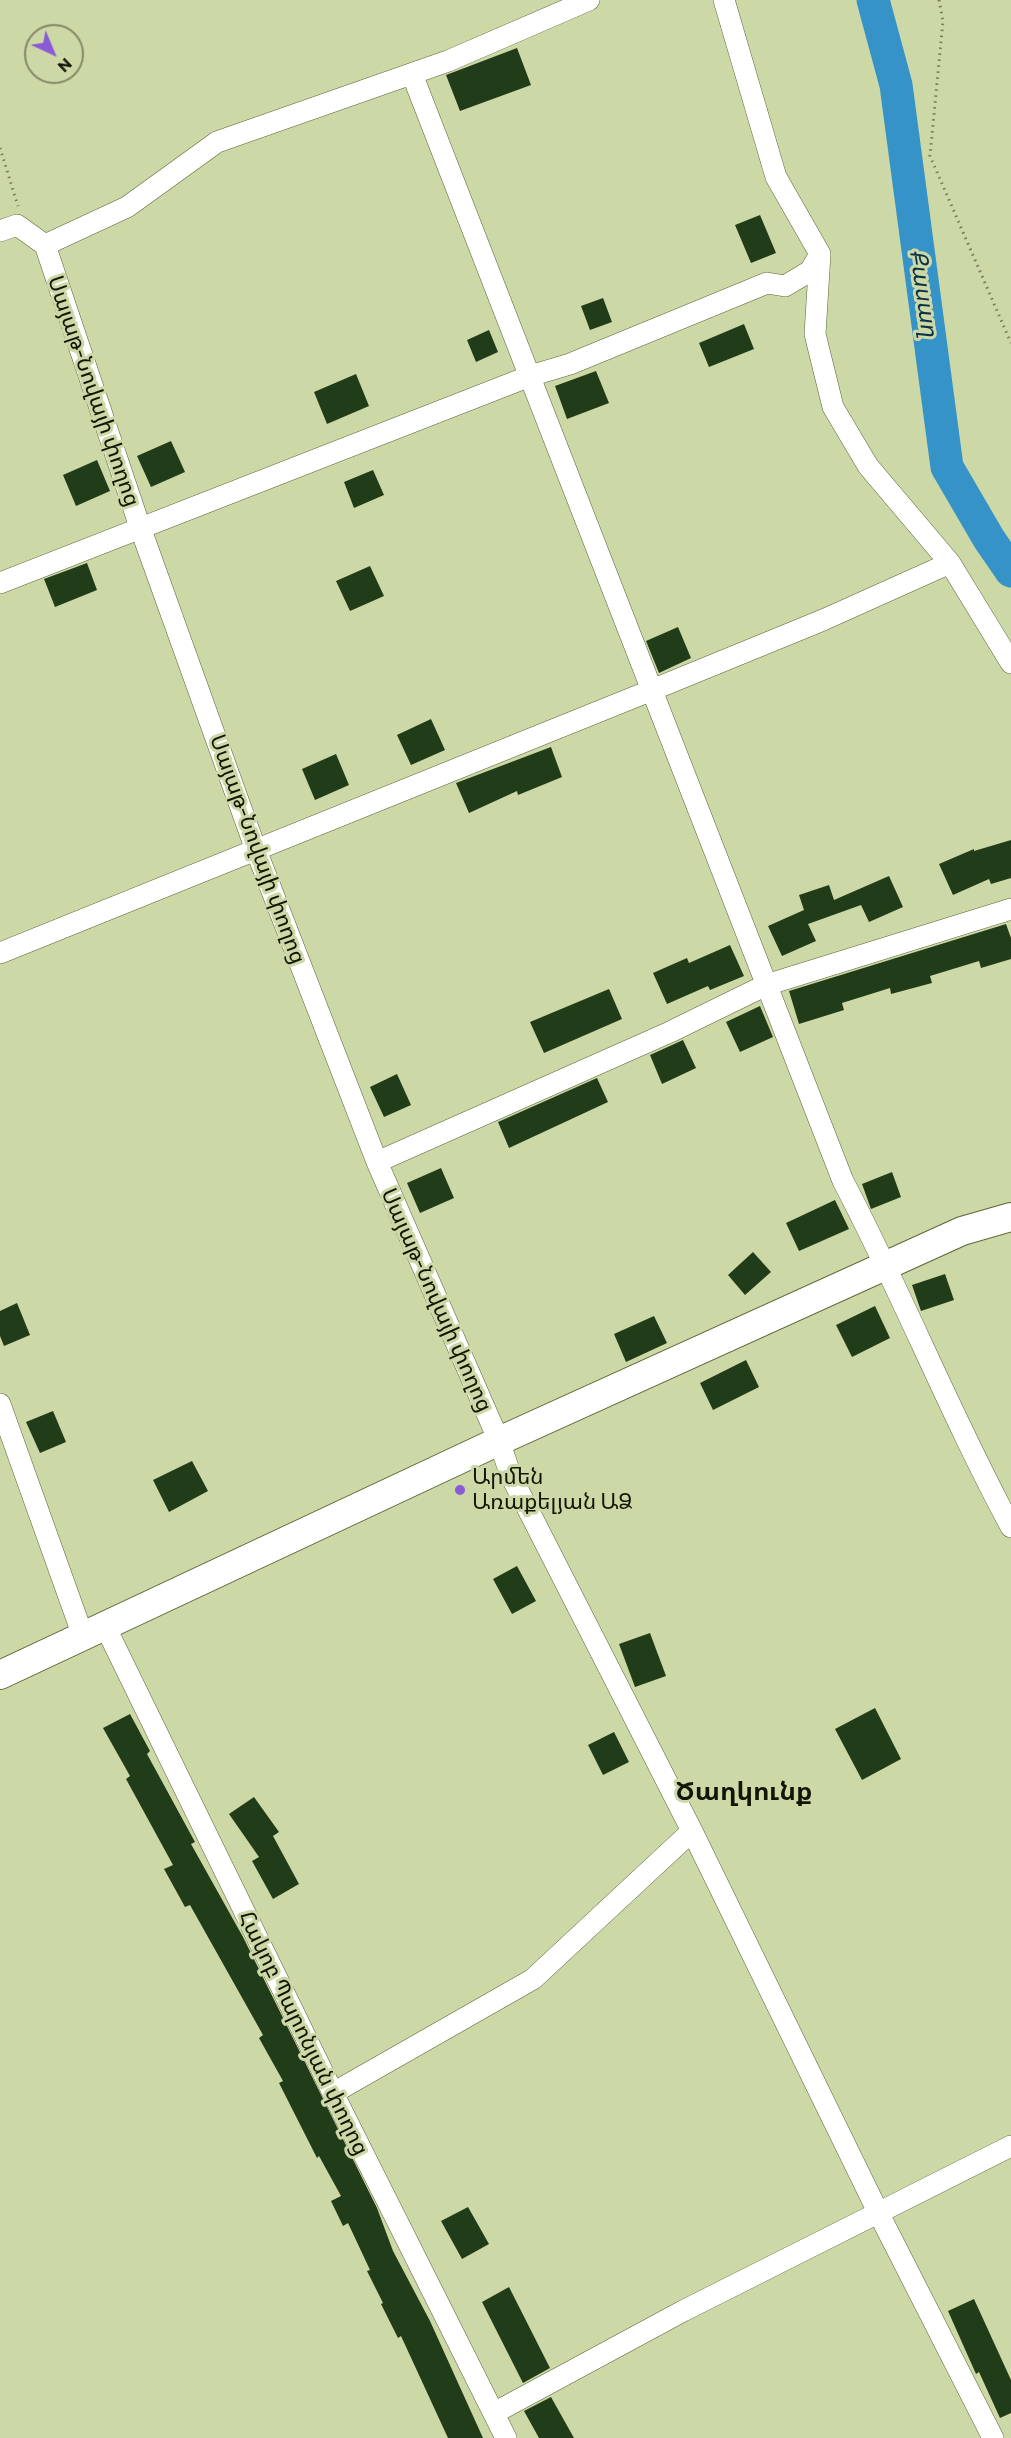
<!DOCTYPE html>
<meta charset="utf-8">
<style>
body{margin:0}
#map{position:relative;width:1011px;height:2438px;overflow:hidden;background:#cdd8a7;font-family:Commissioner,sans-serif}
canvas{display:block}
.north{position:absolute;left:24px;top:24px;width:60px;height:60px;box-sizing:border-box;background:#cdd8a7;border:2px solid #828a66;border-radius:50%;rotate:136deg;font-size:16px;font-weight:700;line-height:24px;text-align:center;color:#121504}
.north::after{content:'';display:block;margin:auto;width:21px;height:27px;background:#895bd4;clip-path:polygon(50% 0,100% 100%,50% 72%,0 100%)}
</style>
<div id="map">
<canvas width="1011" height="2438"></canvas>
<div class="north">N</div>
</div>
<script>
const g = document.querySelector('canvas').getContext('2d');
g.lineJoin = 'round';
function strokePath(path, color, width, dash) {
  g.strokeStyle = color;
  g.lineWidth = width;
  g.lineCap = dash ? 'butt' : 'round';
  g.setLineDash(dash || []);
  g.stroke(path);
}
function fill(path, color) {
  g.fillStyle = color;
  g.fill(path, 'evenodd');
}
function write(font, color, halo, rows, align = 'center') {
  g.font = font + ' Commissioner,"Noto Sans Armenian",sans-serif';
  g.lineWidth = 6;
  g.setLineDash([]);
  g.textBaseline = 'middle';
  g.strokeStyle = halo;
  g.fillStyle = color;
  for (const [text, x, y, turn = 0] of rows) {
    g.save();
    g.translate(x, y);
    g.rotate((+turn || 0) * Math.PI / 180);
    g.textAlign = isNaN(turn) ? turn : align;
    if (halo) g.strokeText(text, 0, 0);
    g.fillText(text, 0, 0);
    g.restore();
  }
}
const river = new Path2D(`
 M873,0L896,85L947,467L989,539L1011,571`);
const building = new Path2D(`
 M517,48L531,85L460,111L446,75Z
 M760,215L776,253L751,263L735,225Z
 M603,298L612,322L590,330L581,306Z
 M744,324L754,349L709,367L699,343Z
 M489,330L498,352L476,362L467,340Z
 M596,371L609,403L567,419L555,386Z
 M356,374L369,406L327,424L314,392Z
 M171,441L185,472L151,487L137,456Z
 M97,460L110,491L76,506L63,475Z
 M373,470L384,495L354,508L344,482Z
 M87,563L97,590L55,607L44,579Z
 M370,566L384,596L350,611L336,581Z
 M678,627L691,658L659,673L646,641Z
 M431,719L445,750L411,765L397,735Z
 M551,747L562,777L518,795L517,791L469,813L456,783Z
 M336,754L349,785L315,800L302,769Z
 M1011,840V878L991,884L989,879L953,895L939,864L974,849V851Z
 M889,876L903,907L869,922L861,905L808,924L816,941L782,956L768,926L804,910L799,895L829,885L834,900Z
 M1006,924L1011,938V959L981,968L979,961L930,976L932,983L891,994L890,988L842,1003L844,1010L799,1024L789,991Z
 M730,945L744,976L710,990L708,986L667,1004L653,973L687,958L689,963Z
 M609,989L622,1019L544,1053L530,1022Z
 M760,1006L773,1037L740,1052L726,1022Z
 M683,1040L696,1068L662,1084L650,1055Z
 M397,1074L411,1105L384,1117L370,1087Z
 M597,1078L608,1102L509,1148L498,1122Z
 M441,1168L454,1198L420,1213L407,1183Z
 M892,1172L901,1197L871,1209L862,1184Z
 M835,1200L849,1229L799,1251L786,1223Z
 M753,1252L771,1272L745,1295L728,1275Z
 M945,1274L954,1300L921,1311L912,1285Z
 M17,1303L30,1335L4,1346L0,1336V1311Z
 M875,1306L890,1338L852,1357L836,1325Z
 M654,1316L667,1343L626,1362L614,1334Z
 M746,1360L759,1387L713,1410L700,1383Z
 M53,1411L66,1442L40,1453L26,1422Z
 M192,1461L208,1491L169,1512L153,1480Z
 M517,1566L536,1601L512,1614L493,1579Z
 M650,1633L666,1676L635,1687L619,1644Z
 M875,1708L901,1759L862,1780L835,1729Z
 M130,1714L150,1751L147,1754L195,1842L191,1844L243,1937L377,2208L393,2251L430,2321L483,2438H448L401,2336L398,2338L381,2304L383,2303L367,2271L370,2270L348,2223L343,2226L331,2201L341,2196L319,2156L317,2158L279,2083L283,2081L259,2038L263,2035L190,1905L185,1907L164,1869L173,1865L126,1779L130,1776L103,1728Z
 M614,1732L629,1762L603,1775L588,1745Z
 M254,1797L279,1832L273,1836L299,1884L273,1899L252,1861L259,1857L229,1814Z
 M468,2207L489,2244L462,2259L441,2221Z
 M509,2287L550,2368L523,2383L482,2302Z
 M974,2299L1011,2380V2413L1000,2418L979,2372L976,2374L948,2311Z
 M551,2397L574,2438H539L524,2411Z`);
const path = new Path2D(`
 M939,0L943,21L930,156L1011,343
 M0,148L18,206`);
const street = new Path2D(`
 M724,0L776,177L820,254L815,334L833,407L868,466L950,563L1011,663
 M412,74L843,1181C903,1295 950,1414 1011,1527
 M0,231L17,225L45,245
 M45,245L140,527L256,850L377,1162L499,1441L511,1476L692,1831L879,2214L993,2438
 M45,245L127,207L217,142L448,61L589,0
 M0,583L530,376L570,364L767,283L785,286L810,271L820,254
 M0,953L652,690L823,620L950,563
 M377,1162L670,1032L766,985L1011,909
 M0,1404L83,1636
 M105,1626L333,2093L506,2438
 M333,2093L533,1979L692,1831
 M494,2413L683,2311L1011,2146`);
const secondary = new Path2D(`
 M0,1675L499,1441L962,1231L1011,1217`);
const markers = [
 [460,1490,6,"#895bd4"]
];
const streetNames = [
 ["Սայաթ-Նովայի փողոց",94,391,71],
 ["Սայաթ-Նովայի փողոց",258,849,70],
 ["Սայաթ-Նովայի փողոց",437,1300,66],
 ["Հակոբ Պարոնյան փողոց",304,2033,64]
];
const poiNames = [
 ["Արմեն",472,1477],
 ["Առաքելյան ԱՁ",472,1502]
];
const waterNames = [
 ["Քասաղ",924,293,82]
];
const quarterNames = [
 ["Ծաղկունք",744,1791]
];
strokePath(river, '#3693c8', 33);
fill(building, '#213c18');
strokePath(street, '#5b6437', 22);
strokePath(secondary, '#5b6437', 30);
strokePath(path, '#767d5b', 3, [1.5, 4.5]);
strokePath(street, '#fff', 21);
strokePath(secondary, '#fff', 28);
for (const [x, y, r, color] of markers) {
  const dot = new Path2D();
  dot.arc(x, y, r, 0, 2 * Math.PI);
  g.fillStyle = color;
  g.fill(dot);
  strokePath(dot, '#cdd8a7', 2);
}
write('22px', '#121504', '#cdd8a7', streetNames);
write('22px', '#121504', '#cdd8a7', poiNames, 'left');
write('italic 24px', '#093248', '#cdd8a7', waterNames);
write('bold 26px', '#121504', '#cdd8a7', quarterNames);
</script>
